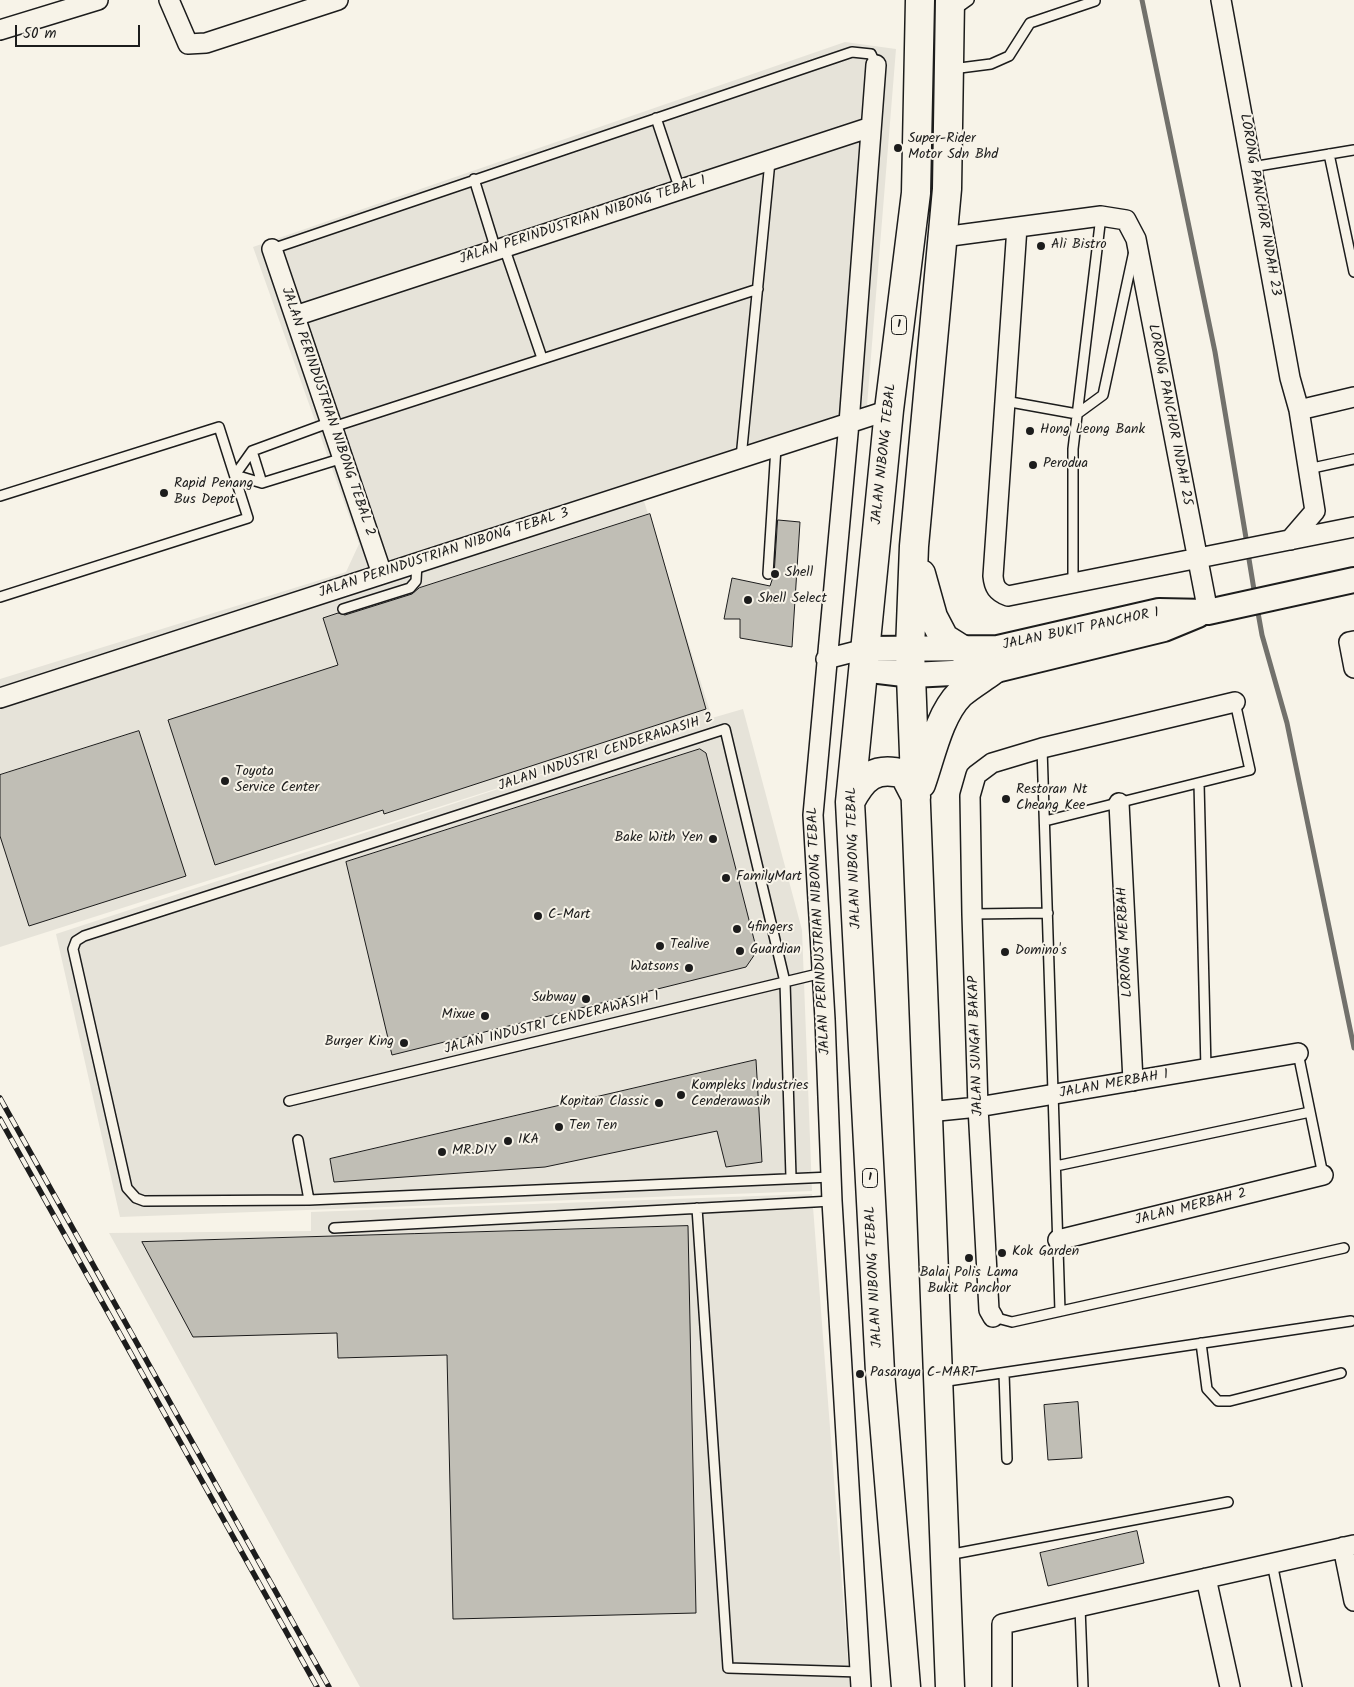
<!DOCTYPE html>
<style>
body{margin:0}
#map{position:relative;width:1354px;height:1687px;overflow:hidden;background:#f7f3e8;font-family:Kalam,sans-serif}
canvas{display:block}
.scale{position:absolute;left:15px;top:25px;width:125px;height:22px;box-sizing:border-box;border:2px solid #1c1c1c;border-top:0;padding-left:6px;font-size:15px;line-height:18px;white-space:nowrap;color:#1c1c1c;-webkit-text-stroke:4px #f7f3e8;paint-order:stroke}
</style>
<div id="map">
<canvas width="1354" height="1687"></canvas>
<div class="scale">50 m</div>
</div>
<script>
const g = document.querySelector('canvas').getContext('2d');
g.lineJoin = 'round';
function fill(path, color) {
  g.fillStyle = color;
  g.fill(path, 'evenodd');
}
function strokePath(path, color, width, dash) {
  g.strokeStyle = color;
  g.lineWidth = width;
  g.lineCap = dash ? 'butt' : 'round';
  g.setLineDash(dash || []);
  g.stroke(path);
}
function write(font, color, halo, rows, align = 'center') {
  g.font = font + ' Kalam,sans-serif';
  g.lineWidth = 4;
  g.setLineDash([]);
  g.textBaseline = 'middle';
  g.strokeStyle = halo;
  g.fillStyle = color;
  for (const [text, x, y, turn = 0] of rows) {
    g.save();
    g.translate(x, y);
    g.rotate((+turn || 0) * Math.PI / 180);
    g.textAlign = isNaN(turn) ? turn : align;
    if (halo) g.strokeText(text, 0, 0);
    g.fillText(text, 0, 0);
    g.restore();
  }
}
const built = new Path2D(`
 M845,42L896,49L865,430L643,498L712,718L743,709L802,930L812,1191L120,1217L56,934L611,752L0,947V679L346,572L359,544L253,247Z
 M812,1194L850,1687H360L109,1233L311,1231V1212Z`);
const stream = new Path2D(`
 M1142,0L1215,352L1247,544
 M1248,553L1255,596
 M1257,607L1262,635L1287,723L1354,1048`);
const building = new Path2D(`
 M650,514L706,709L384,814L383,810L215,865L168,720L338,665L323,618L338,613L345,615L412,594L419,588Z
 M778,520L800,522L792,647L740,638V619H724L732,578L770,586L774,574Z
 M139,731L186,876L29,926L0,836V775Z
 M700,749L706,753L757,951L746,967L392,1055L346,862Z
 M756,1060L762,1162L726,1167L717,1131L545,1167L334,1182L330,1159Z
 M688,1226L696,1613L453,1619L447,1355L338,1358L337,1333L193,1337L142,1242Z
 M1078,1402L1082,1458L1048,1460L1044,1405Z
 M1137,1531L1144,1563L1048,1586L1040,1553Z`);
const service = new Path2D(`
 M955,10L969,0
 M952,69L991,64L1009,56L1030,23L1095,1
 M656,118L680,190
 M1329,154L1354,272
 M1252,167L1354,150
 M474,179L496,250
 M504,247L542,358
 M272,249L852,52L871,54L876,65
 M1005,401L1077,414L1103,395L1134,251
 M333,427L758,289
 M252,451L262,483
 M741,458L770,161
 M1308,469L1354,459
 M235,475L252,451L331,422
 M235,475L262,483L343,458
 M0,496L219,427L248,518L0,597
 M768,574L776,447
 M1073,582V449L1101,216
 M343,609L410,588L416,581L417,563
 M1042,748L1060,1311
 M1199,783L1206,1069
 M1045,821L1250,770L1235,702
 M972,914L1048,913
 M1298,1053L1323,1175
 M289,1101L822,973
 M298,1140L309,1200
 M1056,1166L1310,1112
 M791,1177L785,982L725,729L84,936L76,941L73,949L127,1188L136,1198L144,1201L309,1200L831,1177
 M697,1208L728,1668L860,1672
 M334,1228L832,1201
 M993,1317L1012,1322L1344,1248
 M1201,1343L1207,1389L1218,1401H1230L1341,1373
 M1004,1373L1007,1459
 M941,1382L1351,1321
 M948,1555L1228,1502
 M1272,1563L1297,1687
 M1080,1607L1083,1687`);
const minor = new Path2D(`
 M169,0L188,44L206,43L338,0
 M1221,0L1290,378L1299,410L1315,511L1290,540
 M0,30L98,0
 M1017,227L993,576C994,587 997,592 1008,596L1354,527
 M943,237L1101,216L1126,220L1136,239L1208,612
 M272,249L382,574
 M295,316L871,127
 M1299,410L1354,397
 M1354,641L1349,642L1354,668
 M826,659L865,649
 M0,698L889,410
 M1119,803L1133,1081
 M928,1112L978,1107L1298,1053
 M1058,1240L1323,1175
 M993,1317L989,1310L978,1107L972,914L970,796L976,775L992,763L1042,748L1235,702
 M1343,1547L1354,1601
 M1206,1578L1230,1687
 M861,1687L832,1201L825,1019L813,815L849,423L876,65
 M1002,1687V1624L1354,1545`);
const tertiary = new Path2D(`
 M865,649L998,648L1159,611L1208,612L1354,580
 M862,669L912,675L992,671L1164,629L1198,615`);
const trunk = new Path2D(`
 M950,0L947,189L914,546L910,650L950,1687
 M921,574L933,617L944,638L963,650
 M921,784C931,756 939,715 960,694C969,686 981,679 992,671
 M850,802C863,777 875,766 904,774L916,797
 M906,1687L880,1372L850,802L889,410L916,193L920,0`);
const rail = new Path2D(`
 M0,1098L329,1687
 M0,1119L317,1687`);
const markers = [
 [898,148,5,"#1c1c1c"],
 [1041,246,5,"#1c1c1c"],
 [1030,431,5,"#1c1c1c"],
 [1033,465,5,"#1c1c1c"],
 [164,493,5,"#1c1c1c"],
 [775,574,5,"#1c1c1c"],
 [748,600,5,"#1c1c1c"],
 [225,781,5,"#1c1c1c"],
 [1006,799,5,"#1c1c1c"],
 [713,839,5,"#1c1c1c"],
 [726,878,5,"#1c1c1c"],
 [538,916,5,"#1c1c1c"],
 [737,929,5,"#1c1c1c"],
 [660,946,5,"#1c1c1c"],
 [740,951,5,"#1c1c1c"],
 [1005,952,5,"#1c1c1c"],
 [689,968,5,"#1c1c1c"],
 [586,999,5,"#1c1c1c"],
 [485,1016,5,"#1c1c1c"],
 [404,1043,5,"#1c1c1c"],
 [681,1095,5,"#1c1c1c"],
 [659,1103,5,"#1c1c1c"],
 [559,1127,5,"#1c1c1c"],
 [508,1141,5,"#1c1c1c"],
 [442,1152,5,"#1c1c1c"],
 [1002,1253,5,"#1c1c1c"],
 [969,1258,5,"#1c1c1c"],
 [860,1374,5,"#1c1c1c"]
];
const shields = [
 [899,325,15],
 [870,1178,15]
];
const shieldNames = [
 ["1",899,325],
 ["1",870,1178]
];
const poiNames = [
 ["Super-Rider",908,140],
 ["Motor Sdn Bhd",908,156],
 ["Ali Bistro",1051,246],
 ["Hong Leong Bank",1040,431],
 ["Perodua",1043,465],
 ["Rapid Penang",174,485],
 ["Bus Depot",174,501],
 ["Shell",785,574],
 ["Shell Select",758,600],
 ["Toyota",235,773],
 ["Service Center",235,789],
 ["Restoran Nt",1016,791],
 ["Cheang Kee",1016,807],
 ["Bake With Yen",703,839,"right"],
 ["FamilyMart",736,878],
 ["C-Mart",548,916],
 ["4fingers",747,929],
 ["Tealive",670,946],
 ["Guardian",750,951],
 ["Domino's",1015,952],
 ["Watsons",679,968,"right"],
 ["Subway",576,999,"right"],
 ["Mixue",475,1016,"right"],
 ["Burger King",394,1043,"right"],
 ["Kompleks Industries",691,1087],
 ["Cenderawasih",691,1103],
 ["Kopitan Classic",649,1103,"right"],
 ["Ten Ten",569,1127],
 ["IKA",518,1141],
 ["MR.DIY",452,1152],
 ["Kok Garden",1012,1253],
 ["Balai Polis Lama",969,1274,"center"],
 ["Bukit Panchor",969,1290,"center"],
 ["Pasaraya C-MART",870,1374]
];
const streetNames = [
 ["LORONG PANCHOR INDAH 23",1259,205,80],
 ["JALAN PERINDUSTRIAN NIBONG TEBAL 1",583,221,-18],
 ["JALAN PERINDUSTRIAN NIBONG TEBAL 2",327,412,71],
 ["LORONG PANCHOR INDAH 25",1169,415,79],
 ["JALAN NIBONG TEBAL",885,454,-84],
 ["JALAN PERINDUSTRIAN NIBONG TEBAL 3",444,554,-18],
 ["JALAN BUKIT PANCHOR 1",1081,630,-12],
 ["JALAN INDUSTRI CENDERAWASIH 2",606,753,-18],
 ["JALAN NIBONG TEBAL",855,858,-92],
 ["JALAN PERINDUSTRIAN NIBONG TEBAL",820,931,-93],
 ["LORONG MERBAH",1126,942,-93],
 ["JALAN INDUSTRI CENDERAWASIH 1",552,1024,-14],
 ["JALAN SUNGAI BAKAP",977,1046,-92],
 ["JALAN MERBAH 1",1114,1085,-10],
 ["JALAN MERBAH 2",1191,1208,-14],
 ["JALAN NIBONG TEBAL",875,1277,-93]
];
fill(built, '#e6e3d9');
strokePath(stream, '#72716c', 5);
fill(building, '#c0beb5');
strokePath(building, '#1c1c1c', 1);
strokePath(service, '#1c1c1c', 12);
strokePath(minor, '#1c1c1c', 22);
strokePath(tertiary, '#1c1c1c', 28);
strokePath(trunk, '#1c1c1c', 31);
strokePath(service, '#f7f3e8', 9);
strokePath(minor, '#f7f3e8', 19);
strokePath(tertiary, '#f7f3e8', 24);
strokePath(trunk, '#f7f3e8', 28);
strokePath(rail, '#1c1c1c', 5.5);
strokePath(rail, '#f7f3e8', 4, [11]);
for (const [x, y, r, color] of markers) {
  const dot = new Path2D();
  dot.arc(x, y, r, 0, 2 * Math.PI);
  g.fillStyle = color;
  g.fill(dot);
  strokePath(dot, '#f7f3e8', 2);
}
for (const [x, y, w] of shields) {
  const box = new Path2D();
  box.roundRect(x - w / 2, y - 9.5, w, 19, 4);
  g.fillStyle = '#f7f3e8';
  g.fill(box);
  strokePath(box, '#1c1c1c', 1);
}
write('bold 12px', '#1c1c1c', null, shieldNames);
write('14px', '#1c1c1c', '#f7f3e8', poiNames, 'left');
write('14px', '#1c1c1c', '#f7f3e8', streetNames);
</script>
